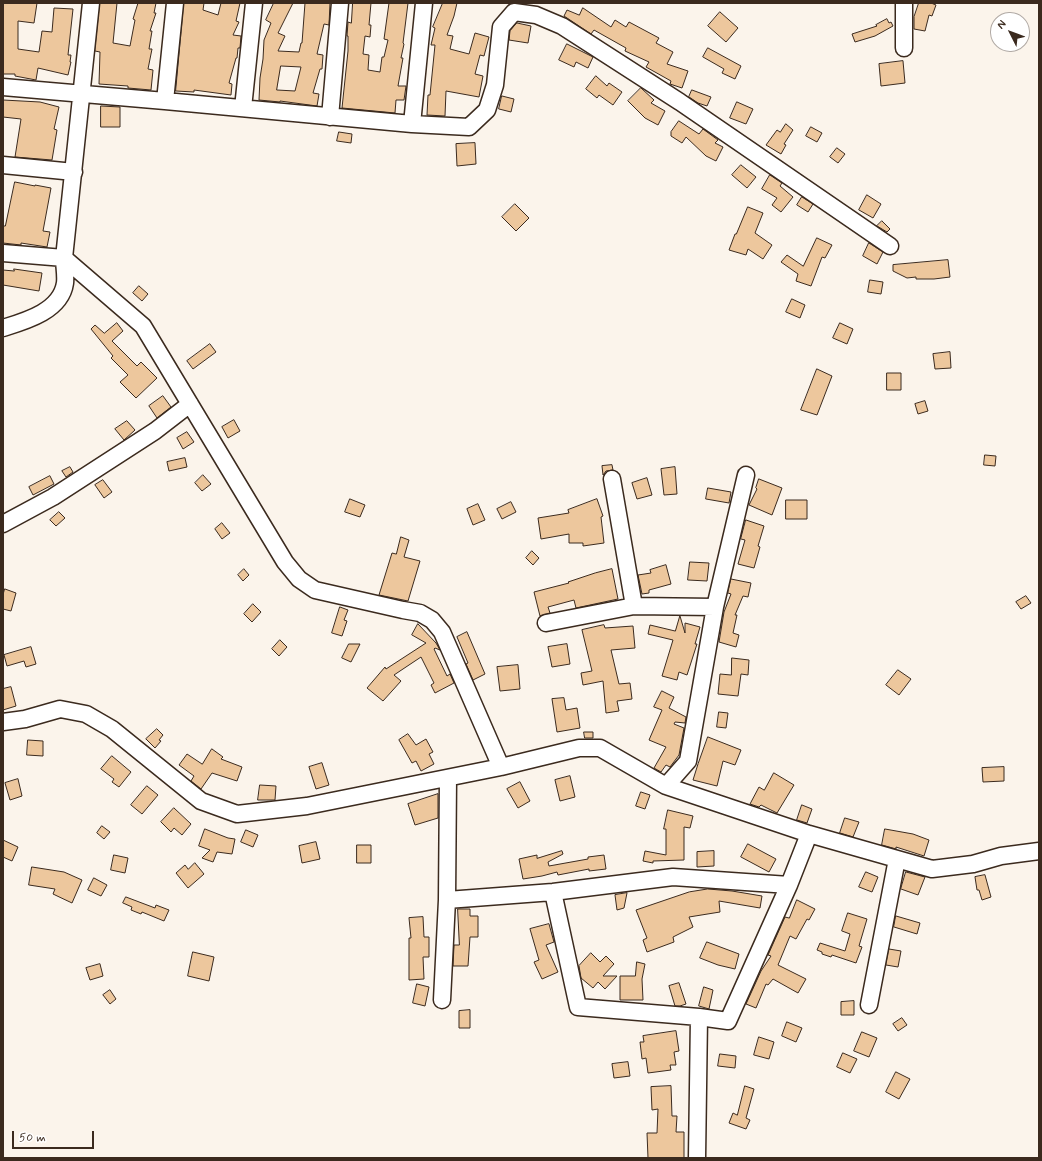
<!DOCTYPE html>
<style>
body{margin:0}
#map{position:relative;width:1042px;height:1161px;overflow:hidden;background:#fbf4eb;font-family:Mynerve,sans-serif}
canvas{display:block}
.frame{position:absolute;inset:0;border:4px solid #3b2a1e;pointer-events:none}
.north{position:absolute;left:990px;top:12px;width:40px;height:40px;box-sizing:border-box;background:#fff;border:1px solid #b1aaa5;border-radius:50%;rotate:312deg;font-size:11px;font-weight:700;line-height:16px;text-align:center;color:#3b2a1e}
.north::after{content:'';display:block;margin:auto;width:14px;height:18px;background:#3b2a1e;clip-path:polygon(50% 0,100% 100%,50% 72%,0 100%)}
.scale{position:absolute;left:12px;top:1131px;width:82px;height:18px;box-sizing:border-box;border:2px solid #3b2a1e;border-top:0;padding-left:5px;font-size:12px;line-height:14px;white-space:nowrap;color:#3b2a1e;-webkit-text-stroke:3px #fff;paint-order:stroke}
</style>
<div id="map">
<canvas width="1042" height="1161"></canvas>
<div class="frame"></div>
<div class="north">N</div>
<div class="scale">50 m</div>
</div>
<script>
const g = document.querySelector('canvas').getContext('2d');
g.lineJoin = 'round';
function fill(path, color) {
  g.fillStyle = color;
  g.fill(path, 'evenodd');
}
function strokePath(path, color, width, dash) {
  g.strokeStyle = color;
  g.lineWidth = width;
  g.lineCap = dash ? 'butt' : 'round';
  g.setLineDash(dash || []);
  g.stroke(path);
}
const building = new Path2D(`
 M3,3H37L34,23L18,21V49L39,52L42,31L52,32L54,8L73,9L68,55H71L70,62H71L68,75L38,68L36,80L15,76V74H3Z
 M100,3H117L113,43L130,46L135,20L133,19L138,3H156L154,13H156L150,31H152L149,49H152L148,69L153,70L151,90L128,88V86L99,84L100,52L95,51Z
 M184,3H204L203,10L218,15L221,3H240L236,21L239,22L233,35L241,36L240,48H238L237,58H236L229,83L232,84L231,95L194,90V92L176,91Z
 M274,3H293L278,33L285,36L278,51L299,52L301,43H302L305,3H330L329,25L324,24L317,54L323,55L322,69H320L313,93L319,94L317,106L280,101V102L259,100L260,78L263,59L264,40L271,23L266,20ZM281,66L301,67L295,91L277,90Z
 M353,3H371L369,25H371L370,37L365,36L363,54L369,55L368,70L380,72L382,57H384L388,40L384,39L389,3H408L403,43L404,44L401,58H403L398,86H406L404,100H396L395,113L342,108L348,51V36H347L348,22L351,23Z
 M443,3H457L454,16L447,35L453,36L450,49L469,54L475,33L489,37L484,56L480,55L475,74L483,76L479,97L446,91L445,116L427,115L428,95H430L435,45H431L435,28L433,27Z
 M919,3H931L936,5L932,16L929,15L925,31L914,29V17Z
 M583,8L611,27L615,20L626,27L629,22L659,38L656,43L673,52L667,64L688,71L682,88L670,84L671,81L646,67L649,62L625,51L626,48L594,30L591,34L564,16L567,10L579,15Z
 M720,12L738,28L726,42L708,26Z
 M887,19L889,23L891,22L893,26L875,36L855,42L852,34L877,26L876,25Z
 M517,23L531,26L528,43L509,40L510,31Z
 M567,44L593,57L588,68L576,62L574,67L559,60Z
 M708,48L741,66L735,79L722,73L724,69L703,57Z
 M903,61L905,83L881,86L879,64Z
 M596,76L607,86L609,83L622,92L613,105L599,95L597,98L586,89Z
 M641,88L654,100L651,103L665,111L658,125L645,118L628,101Z
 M692,90L711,97L707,106L698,103L689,97Z
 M502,96L514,99L511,112L499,109Z
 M3,100L40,102L59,107L54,129L57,130L52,160L15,157L21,119L3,117Z
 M737,102L753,109L746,124L730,118Z
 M101,106L120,107V127H101Z
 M679,121L699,134L703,129L718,140L715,143L723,147L716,161L706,156L686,137L682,143L671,136V132Z
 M786,124L793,130L784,144L786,145L781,154L766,145L777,130L780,132Z
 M811,127L822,133L817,142L806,136Z
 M339,132L352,134L351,143L337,141Z
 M475,143L476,164L457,166L456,144Z
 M837,148L845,154L838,163L830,157Z
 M741,165L756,177L747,188L732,175Z
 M770,175L782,183L780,186L793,197L781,212L772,205L777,198L762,189Z
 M15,182L35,186V185L51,188L43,231L50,232L47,247L21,243V245L3,243V226H5Z
 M867,195L881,204L873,218L859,210Z
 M802,197L813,204L808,212L797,205Z
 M515,204L529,218L516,231L502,217Z
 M748,207L763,213L755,233L772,245L763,259L748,249L746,255L729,250L735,234H736Z
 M882,221L890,229L887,232L877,226Z
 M817,238L832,245L825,258L822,257L811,286L796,281L798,274L781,262L787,255L803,266Z
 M869,243L883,252L877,264L863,256Z
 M948,260L950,277L934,279H916V277L907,278L893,271V265Z
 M14,269L42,273L39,291L3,285V270L14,271Z
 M870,280L883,282L881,294L868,292Z
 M139,286L148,294L142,301L133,293Z
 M792,299L805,305L800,318L786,312Z
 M117,323L123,331L112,341L137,366L141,362L157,378L136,398L120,382L128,375L111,358L113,356L91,329L95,325L104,333Z
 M840,323L853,329L847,344L833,338Z
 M210,344L216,352L193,369L187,361Z
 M950,352L951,368L935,369L933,354Z
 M817,369L832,376L817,415L801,410Z
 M887,373H901V390H887Z
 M163,396L171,407L157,418L149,406Z
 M925,401L928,411L918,414L915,404Z
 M234,420L240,431L228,438L222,427Z
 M127,421L135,430L124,440L115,429Z
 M187,432L194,442L183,449L177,438Z
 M985,455L996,456L995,466L984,465Z
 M185,458L187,467L169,471L167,462Z
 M612,465L613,470L606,471L603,475L602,466Z
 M70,467L73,472L66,477L62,471Z
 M675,467L677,494L664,495L661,469Z
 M203,475L211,484L202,491L195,483Z
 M50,476L54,484L33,495L29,487Z
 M647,478L652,495L637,499L632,483Z
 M759,479L782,488L772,515L749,505L757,489L756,488Z
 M103,480L112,492L104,498L95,485Z
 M708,488L731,492L729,503L706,499Z
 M350,499L365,505L360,517L345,512Z
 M597,499L603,516L601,517L604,543L583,546V543H569V534L541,539L538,518L569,513L568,510Z
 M786,500H807V519H786Z
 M511,502L516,512L502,519L497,509Z
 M478,504L485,520L473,525L467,509Z
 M59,512L65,518L56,526L50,520Z
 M746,520L764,526L758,546L760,547L754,568L738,564L745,540L741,539Z
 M222,523L230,533L222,539L215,529Z
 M401,537L409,540L404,557L420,561L408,601L379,595L392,553L396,554Z
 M532,551L539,558L533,565L526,558Z
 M690,562L709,563L707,581L688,580Z
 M666,565L671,584L649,590V593L642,594L638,575L651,573L650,570Z
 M244,569L249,575L243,581L238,575Z
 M612,569L618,599L576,608L574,600L548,607L550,613L540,616L534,592L569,583L568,582L595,573Z
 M731,579L751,583L748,597L743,596L735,615H737L733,633L739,635L736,647L719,642L724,612L731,594L728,593Z
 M5,589L16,593L11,611L3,609V595Z
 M1026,596L1031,603L1021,609L1016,602Z
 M253,604L261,612L252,622L244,614Z
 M340,607L348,610L344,620L347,621L342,636L332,633Z
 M680,616L685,633V623L700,627L695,644H697L687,675L679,672L677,680L662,676L673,640L648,634L650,625L675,631Z
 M418,624L436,643L440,650L435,648L434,649L447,676L450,674L454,683L435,693L431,685L434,683L421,657L394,675L401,681L383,701L367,688L385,667L386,669L426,643L412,635Z
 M604,625L605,628L633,626L635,648L611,650L619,684L630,683L632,699L617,701L619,711L606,713L603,681L583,685L581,673L592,671L582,630Z
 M467,632L485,674L473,680L466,664L468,663L457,637Z
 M280,640L287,647L279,656L272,649Z
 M349,644H360L351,662L342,658Z
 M567,644L570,664L552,667L548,647Z
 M31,647L36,664L26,667L24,661L7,666L4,655Z
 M732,658L749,660L748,675L741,674L738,696L718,694L720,674L731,675Z
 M518,665L520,689L500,691L497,667Z
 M898,670L911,679L899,695L886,685Z
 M11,687L16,706L3,710V689Z
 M662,691L674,697L669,708L686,717L685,723L675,722L674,724L684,728L679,755L670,767L666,765L661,772L654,768L666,747L649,740L662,710L654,707Z
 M564,698L566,710L577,708L580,728L557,732L552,699Z
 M719,712L728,713L726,728L717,727Z
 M157,729L163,735L159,740L161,741L155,748L146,739Z
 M584,732H593V738H585Z
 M408,734L416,745L426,739L433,752L429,754L434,764L421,771L416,761L412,763L399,740Z
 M708,737L741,750L735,765L723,761L717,786L693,780L698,764Z
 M28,740L43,741V756L27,755Z
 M212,749L223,757L221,759L242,767L237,781L212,773L201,789L191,781L194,776L179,765L187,754L202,764Z
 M112,756L131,772L119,787L112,782L114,779L101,769Z
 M322,763L329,785L316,789L309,767Z
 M1004,767V781L983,782L982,768Z
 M774,773L794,785L777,813L761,805L759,807L750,804L759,787L764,790Z
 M570,776L575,797L560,801L555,780Z
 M18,779L22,796L10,800L5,783Z
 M520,782L530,801L518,808L507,789Z
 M260,785L276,786L275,800H258Z
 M147,786L158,795L142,814L131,805Z
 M641,792L650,795L645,809L636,806Z
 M438,794V818L415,825L408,804Z
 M802,805L812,809L807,823L797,820Z
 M174,808L191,824L182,835L174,828L171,832L161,822Z
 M668,810L693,816L690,828L684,827V860L653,861V863L643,861L645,851L666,855V829H664Z
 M845,818L859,822L853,837L840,833Z
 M102,826L110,832L104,839L97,833Z
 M205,829L228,838L235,839L232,854L217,852L213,862L202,858L210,850L199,846Z
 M885,829L913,834L929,840L924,856L896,847V849L882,845Z
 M246,830L258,835L253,847L241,842Z
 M3,840L18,847L12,861L3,857Z
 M316,842L320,859L302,863L299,846Z
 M748,844L776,859L769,872L741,857Z
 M357,845H371V863H357Z
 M562,851L563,854L548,862L549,866L588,859V857L604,855L606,869L589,871V869L558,875L557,872L542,876L523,879L519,859L537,855V858Z
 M714,851V866L697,867V852Z
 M114,855L128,858L125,873L111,870Z
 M195,863L204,874L188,888L176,873L185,865L188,869Z
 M32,867L64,872L82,880L72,903L53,894L55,889L29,885Z
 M866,872L878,877L872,892L859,887Z
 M906,872L925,877L918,895L901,889Z
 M985,875L991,897L982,900L979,890H977L975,877Z
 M94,878L107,885L101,896L88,890Z
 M708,889L732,891L762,896L760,908L719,901L720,912L689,917L693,927L673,937L674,942L647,952L643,940L647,938L636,910L689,892Z
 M627,893L624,908L617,910L615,895Z
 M126,897L155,908L156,905L169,910L164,921L142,912L141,914L131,910L132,907L123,903Z
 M797,900L815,909L809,920L807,919L796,939L790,936L778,965L806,979L798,993L773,979L768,985L766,984L756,1008L746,1004L761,971L771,956L768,955L785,917L789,918Z
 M458,909H470V916H478V937H470L468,966H453L454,945H459Z
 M848,913L867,919L859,946L862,947L856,963L832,955L831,957L822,954V952L817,950L820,943L845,951L850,934L842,931Z
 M896,916L920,923L917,934L894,927Z
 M423,917L424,937H429V957H423L424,979L409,980V938H411L409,918Z
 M549,924L554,942L546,945L558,972L542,979L534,962L539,960L530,929Z
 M707,942L739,954L735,969L718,965L700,958Z
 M889,949L901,951L898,967L886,965Z
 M193,952L214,957L209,981L188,976Z
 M591,953L600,962L606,956L614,964L603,976H617L605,989L598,982L593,988L581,978L579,966Z
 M637,962L645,964L642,979L643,1000H620V976H635Z
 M100,964L103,976L90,980L86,968Z
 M679,983L686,1004L680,1006H675L669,986Z
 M417,984L429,987L425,1006L413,1003Z
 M704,987L713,990L709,1009L699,1006Z
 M110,990L116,999L110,1004L103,995Z
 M854,1001V1015H841V1002Z
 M470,1010V1028H459V1011Z
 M902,1018L907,1025L898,1031L893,1024Z
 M787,1022L802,1028L796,1042L782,1036Z
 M676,1031L679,1051L674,1052L676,1065H670L671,1070L648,1073L646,1058L642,1059L640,1042H644L643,1036Z
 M862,1032L877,1038L869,1057L854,1051Z
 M759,1037L774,1042L769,1059L754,1055Z
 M843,1053L857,1059L850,1073L837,1067Z
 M720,1054L736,1056L735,1068L718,1066Z
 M628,1062L630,1076L614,1078L612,1064Z
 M896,1072L910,1079L899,1099L886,1092Z
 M671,1086L672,1116H677L676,1132H684V1158H648L647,1133H657L658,1109L652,1110L651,1087Z
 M745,1086L754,1089L746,1118L750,1120L746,1129L729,1123L733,1113L737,1115Z`);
const minor = new Path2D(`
 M904,3V48
 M3,87L165,101L412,124L469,127L487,110L495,85L501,27L514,12L536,15L562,26L680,102L890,246
 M165,101L175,3
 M243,108L254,3
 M330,117L340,3
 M412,124L424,3
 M3,165L74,172
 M3,253L64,258L91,3
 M3,328C26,321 61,311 65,283C66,275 64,266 64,258L143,326L285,562L299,579L315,590L403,610L420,613L432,620L442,632L501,767
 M612,479L634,606
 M3,524L53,497L155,431L190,404
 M546,623L634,606L715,607
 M3,722L25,719L60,709L86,714L112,729L201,801L237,814L307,806L501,767L579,748H600L666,786L809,834L932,869L973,864L1001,856L1039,851
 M666,786L688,761L715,607L746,475
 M553,892L578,1007L699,1017L728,1021L789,885L809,834
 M447,900L553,892L673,877L789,885
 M442,1000L447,900L448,778
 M869,1005L897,859
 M697,1158L699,1017`);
fill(building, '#edc79d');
strokePath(building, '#3b2a1e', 1);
strokePath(minor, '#3b2a1e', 19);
strokePath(minor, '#fff', 16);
</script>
